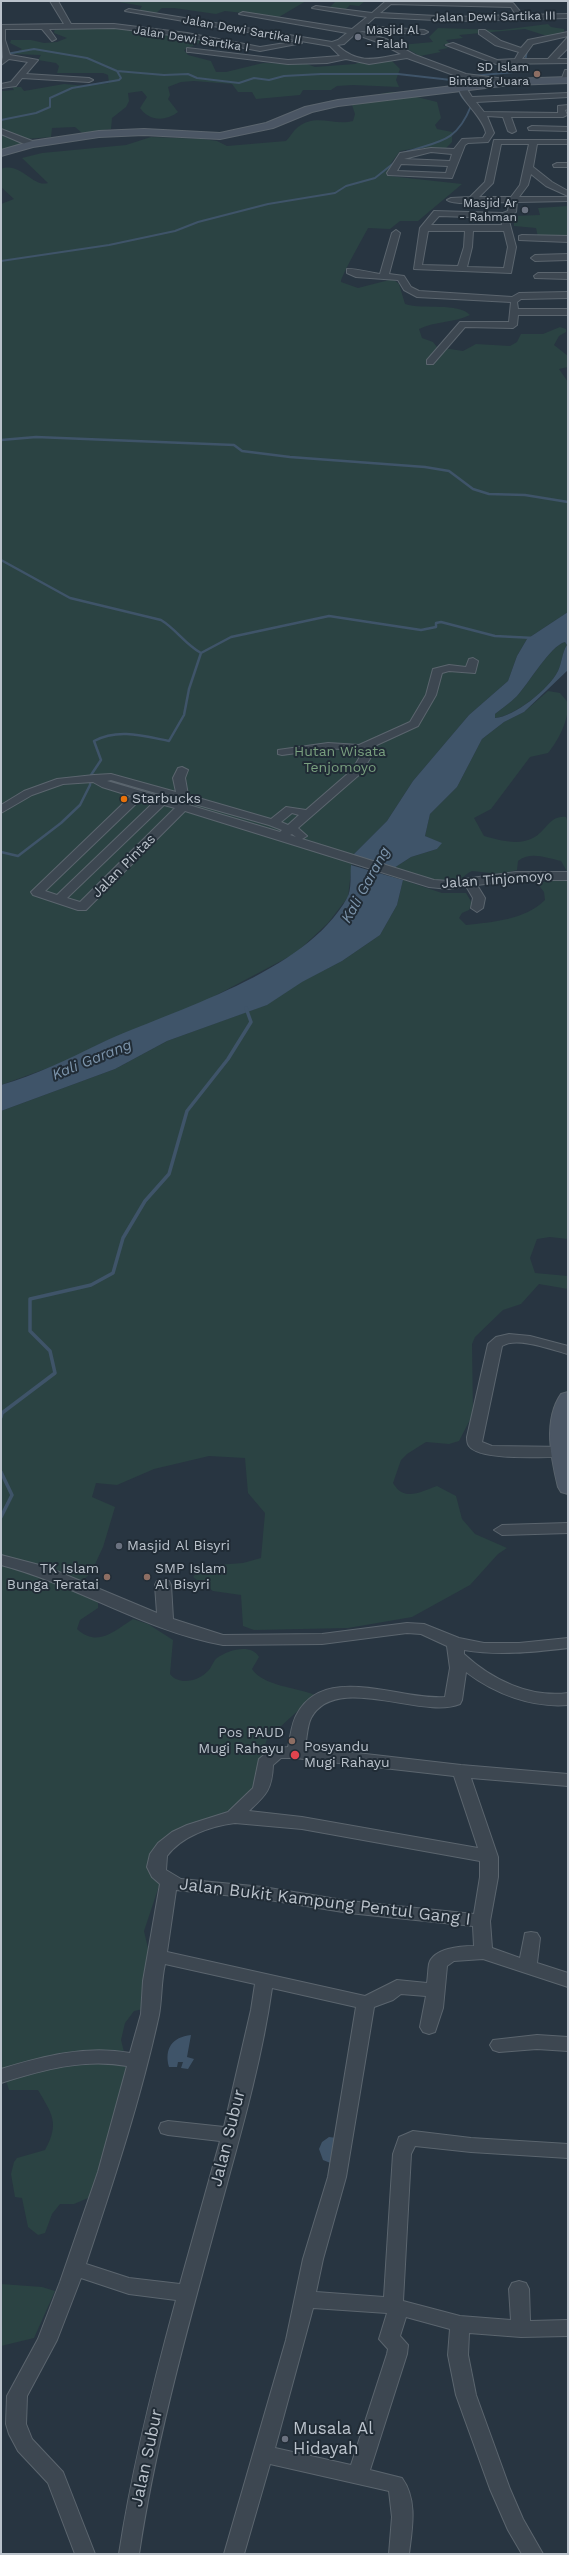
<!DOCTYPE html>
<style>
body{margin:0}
#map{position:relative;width:569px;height:2555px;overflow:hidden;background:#283541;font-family:"Work Sans",sans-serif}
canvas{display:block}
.frame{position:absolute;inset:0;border:2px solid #bac2cb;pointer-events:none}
</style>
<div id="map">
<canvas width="569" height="2555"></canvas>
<div class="frame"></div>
</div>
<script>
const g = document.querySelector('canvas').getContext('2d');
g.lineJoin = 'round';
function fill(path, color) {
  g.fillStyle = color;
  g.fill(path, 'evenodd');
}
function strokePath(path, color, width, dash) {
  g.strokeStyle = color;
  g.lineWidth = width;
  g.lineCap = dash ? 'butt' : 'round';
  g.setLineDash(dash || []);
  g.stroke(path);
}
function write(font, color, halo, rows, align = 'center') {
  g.font = font + ' "Work Sans",sans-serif';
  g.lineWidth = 4;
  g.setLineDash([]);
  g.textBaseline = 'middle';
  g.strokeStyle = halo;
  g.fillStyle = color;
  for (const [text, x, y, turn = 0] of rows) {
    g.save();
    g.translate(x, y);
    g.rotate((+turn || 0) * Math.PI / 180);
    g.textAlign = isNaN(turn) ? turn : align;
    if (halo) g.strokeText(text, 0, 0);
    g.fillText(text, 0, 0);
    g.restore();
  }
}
const green = new Path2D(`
 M113,1H306L279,17L225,11L216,14L174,8H162L155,14L139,11L142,6Z
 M336,1H365L359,6L350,5L345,10L328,9Z
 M548,24L551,27L564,29V34L550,37L525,29L459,35L463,38L446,40L450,44L443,45L448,48L438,50L441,52L420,56L400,45L433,42L429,37L438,28L501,30Z
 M114,27L204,41L184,50L188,55L211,61L216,72H226L263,63L307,64L315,67L355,64L366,59L388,57L400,69L396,80L399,87L353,85L337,86L331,90H303L300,95L256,99L252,92H238L232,84L194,81L181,82L168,87L170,95L168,99L178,112C165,122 149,121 140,108L147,97L142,91L128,93L129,101L126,107L112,118L111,129L82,133L75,127L52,128L51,137L27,139L1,130V91L14,90L12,87H21L24,91L64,84L87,86L109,83L108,75L103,73H57L59,66L56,63L38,60L41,55L12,54L22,49L10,43L11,40H31L44,43L57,42L67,38L54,33L55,28Z
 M397,92L437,102L441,118L435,125L437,129L452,132V142L445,149L417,148L400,151L389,166V176L462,184L418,221H400L390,229L368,228C364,236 340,278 341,282L358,288L393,279L399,284L405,304C424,310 458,302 470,315C454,323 435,321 419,329L422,338L433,342L437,347L463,351L476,344L510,346L517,342L521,334H543L560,327L566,329V332L559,336L554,345L568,356V367L559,369L568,382V612L527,639L517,656L508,681L469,715L413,781L387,821L353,855L348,897L328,923L296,953L192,1008L101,1043L70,1060L1,1085V204L14,199L1,187V169C20,161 33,188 48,183L22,158L42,153L126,145L151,137L203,139L217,141L227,146L286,141C290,137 293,131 298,127C316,113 334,126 353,121L355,114L352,105C372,102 374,91 397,92Z
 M1,135L25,143L1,150Z
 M568,206V237H538L536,228L514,226V216L540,215L538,208Z
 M565,642L567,645C562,652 562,663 558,671C549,689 515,716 495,718V714C502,708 510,703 517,696C530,682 550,646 565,642Z
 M548,691L560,693C562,696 566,699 568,703C569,720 558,741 548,753L530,757L491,809L474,818L484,836C499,840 518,846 533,838C546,832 549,815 566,817L568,822V873L561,861C547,858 530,851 518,861L517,870L500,874L472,871C467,873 464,877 460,879C437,888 415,872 394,868L411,857L437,849L441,843L425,836L430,814L457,787L482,739L504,722L524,712Z
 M568,875V1239L550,1237L537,1239L530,1258L535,1273L568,1276V1289L539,1284L521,1304L503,1310L475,1337L472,1344L473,1414L459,1441L449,1444L426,1442L407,1454L401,1460L393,1483C404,1502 420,1492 437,1486L456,1496L462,1519L475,1534L507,1548L498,1554L470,1585L412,1617L348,1628L254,1630L243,1626L241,1595L213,1591L193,1577L203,1566L243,1563L261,1558L265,1513L248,1493L245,1458L209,1456L154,1469L117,1485L96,1483L92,1497L115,1507L103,1547L91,1573L80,1583L98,1603V1608L80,1620L77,1629C98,1648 114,1631 133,1619L148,1624L173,1640L170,1674C179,1686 199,1681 208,1671C212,1667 213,1661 217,1658C228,1650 251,1643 259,1657L252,1669C263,1686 295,1687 315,1695L267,1739L261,1757L262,1777L236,1807L167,1839L165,1868L144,1931L150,1957L164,1977L159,1988L158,2006L134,2011L125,2023L121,2040L130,2076L95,2195L74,2204H60L52,2214L45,2233L38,2235L28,2227L22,2198L15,2197L11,2174L14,2162L17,2158L45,2150C60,2123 52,2114 38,2090H9L1,2065V1111L115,1069L167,1041L266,1005L301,982L342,961L380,935L397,905L403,880L442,893H466L472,903L469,910L462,913L459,918L466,925C492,922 525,920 545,900L544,892L537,883L564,878Z
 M1,2284L42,2287L55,2291L34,2338L1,2346Z`);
const water = new Path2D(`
 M568,612V670L524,712L504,722L482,739L457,787L430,814L425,836L442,843L437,849L411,857L394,868L353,855L387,821L413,781L469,715L508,681L517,656L527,639ZM565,642L567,645C562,652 562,663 558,671C549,689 514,717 495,718V714C502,708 510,703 517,696C529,683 550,646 565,642Z
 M351,865L403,880L397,905L380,935L342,961L302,982L267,1005L167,1041L115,1069L1,1111V1085C36,1075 68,1059 101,1043C175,1009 306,973 347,898C352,890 350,875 351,865Z
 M191,2035L187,2057L194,2059L188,2069L181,2068L183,2062H178L177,2067H169C164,2049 172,2037 191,2035Z
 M329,2137L337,2138L333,2164L323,2160L319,2149L322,2142Z`);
const streamFar2 = new Path2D(`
 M1,55L34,49L87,58L117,71L164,75L188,74L197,78L239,83L254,78L269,80L284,76L321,74H398L460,81
 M473,76L514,72L524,67L527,50
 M1,120L36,113L50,107V98L72,88L119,80L121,78L117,71
 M403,153C438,141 456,144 471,106C463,99 456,92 460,81L467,77
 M1,261L109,245L175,231L198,222L268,204L335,193L346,186L375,178L395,162`);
const streamFar1 = new Path2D(`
 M1,440L36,437L234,445L242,451L290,457L425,467L449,471L473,489L489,494L525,495L568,502
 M1,560L70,598L161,620C176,629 185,644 201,653
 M1,852L18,856L61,823L80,805L90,785L91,775L101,760L94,741C118,728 144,736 169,741L184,715L189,689L201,653L231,637L329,616L421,630L436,627V623L441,622L495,636L534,638`);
const stream = new Path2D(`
 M1,1417L2,1413L55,1373L50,1351L30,1331V1299L91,1285L113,1273L123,1238L145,1201L169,1174L187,1111L228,1059L251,1022L246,1008
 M1,1472L12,1495L1,1517`);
const street = new Path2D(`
 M50,1H58L71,24H114L187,33L260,47L298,41L302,43L260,51L187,37L114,28L49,29L56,39L52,41L42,29H5V40L10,55L38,60L26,74L89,78L93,80L89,82L22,78L16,86L1,88V84L11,82L28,62L9,59L1,65L3,57L1,25L64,24Z
 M386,1L513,3L523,15L568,14V18L455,21L375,17L365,26L424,30L428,32L424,34L359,31L386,39L415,55L466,74L513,80V84H510L462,78L407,58L369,64L346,59L327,63L288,64L190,52H187V48L288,60L340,56L330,46L125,11L129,9L332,42L338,40L347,33L239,14L243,12L352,29L367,17L312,8L316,6L372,13ZM391,4L511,7L516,15L455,17L380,13ZM355,34L380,43L401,54C375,59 359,65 337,45L344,44Z
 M479,30H485L501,41L521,48L528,40L568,32V36L533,44L522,59H548L568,37V48L557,59H568V63L496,64L446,45L453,43L497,60L515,59L519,52L495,45L479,34Z
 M565,70H568L566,83H560Z
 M459,86H465L472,97L568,93V97L476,102L484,112L558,113V106L568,105V109L565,110L567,115L563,117H511L516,131L512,133L508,131L503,117L487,116L494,133L488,142L468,143L465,145L452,178L388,175L387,173L400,153L431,148L454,149L462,139L483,138L486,133C483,116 457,97 459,86ZM431,152L452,154L450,161L404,159ZM401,164L448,166L446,173L397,171Z
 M532,126L568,127V131L529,130L528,128Z
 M1,129L35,142L36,144L29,146L1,134Z
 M494,140H568V144H537L533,167L552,182L568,191V196L546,186L531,174L528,185L519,197H568V201L517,202L516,212L508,217L516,247L511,273L414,269L420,228L434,211L503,213L508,211L509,202C497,202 454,206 447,200L451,198L470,197L485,182ZM501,144H529L520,185L511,197H479L493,183ZM439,216L501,218L502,225H431ZM428,231H465L464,247L458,266L422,265ZM473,231H504L508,247L504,268L467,267L472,247Z
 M557,163H568V167H554L553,165Z
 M396,230L400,233L389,274L404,276L411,287L419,291L512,297L519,293L568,292V298L521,299L517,302L518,309H568V315H518L517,325L513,328L465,327L433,364H427V360L460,322H509L511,302L417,297L404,290L398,280L356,277L347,273V269C353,268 372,273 380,274L392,233Z
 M522,235L568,236V242L519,240V236Z
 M568,254V260L535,261L531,258L535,255Z
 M538,273H568V279L535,278L534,276Z
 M473,658L478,661L475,673L449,671L442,673L436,695L418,726L368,749L373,754L360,774L298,828L307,836L302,839L434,880L449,881L516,872H568V880H516L477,885L485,898L483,908L477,912L471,908L473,898L466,886L449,889L429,887L185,811L86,910H78L33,895L31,892L131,796L102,787L93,782L63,784L32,795L1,813V805L24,791L57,779L94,775L111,774L176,792L173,778L178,768L182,767L188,770L185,778L188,795L271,819L286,807L306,810L352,770L361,755C346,742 301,753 282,755L278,754V750L328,743L359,745L410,722L426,695L433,669L449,665L466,667L469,659ZM111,780L173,798L172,800L107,781ZM141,799L154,802L57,895L45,891ZM184,801L269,825L282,830L280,832L182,803ZM164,805L175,808L80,902L67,898ZM292,813L299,815L288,825L281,822ZM292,834L296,837L290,835Z
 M509,1334L530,1336L568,1346V1354C552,1350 517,1336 502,1346L482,1442L492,1446L568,1447V1457C548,1456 481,1462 469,1446C467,1443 467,1440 467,1437L488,1344L496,1337Z
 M568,1523V1533L502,1535L494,1530L502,1525Z
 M1,1555L47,1567L157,1613L155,1585L157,1581H169L171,1585L173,1619L223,1635L322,1634L407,1623L424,1624L459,1638L484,1643H519L568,1638V1648C533,1652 499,1656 464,1650V1654C492,1680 530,1698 568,1693V1705C532,1708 495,1694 466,1672L462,1700L460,1704C422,1720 336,1672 311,1718C307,1726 307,1738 305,1747L461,1765L568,1774V1786L471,1778L498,1857V1877L490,1921L492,1948L520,1958L525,1933L531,1932L537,1933L540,1938L537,1963L568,1973V1987L483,1959L454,1961L447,1966L443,2008L435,2032L429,2034L423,2032L420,2027L426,1996L401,1994L393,2000L374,2007L346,2177L323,2259L316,2292L384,2297L393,2154L399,2137L413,2131L471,2138L568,2144V2158L471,2152L415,2146L411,2154L403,2301L460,2316L511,2320L509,2289L512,2283L519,2281L526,2283L529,2289L530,2321L568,2320V2336L521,2337L469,2333L468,2355L476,2395L510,2489L523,2519L543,2554H522L508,2530L490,2489L456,2395L448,2355L450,2329L406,2317L400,2336L408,2345L407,2354L370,2470L402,2478C418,2500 412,2529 409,2554H389L392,2517L389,2491L270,2464L244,2554H224L286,2340L303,2259L328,2177L356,2007L272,1988C262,2059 242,2129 223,2198C191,2316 157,2433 139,2554H119C132,2468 153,2384 176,2300L129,2294L81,2278L57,2340L27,2396L26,2424L32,2439L63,2472L95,2554H75L48,2483L18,2451L9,2434L6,2424L7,2396L38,2339L60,2282L98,2172L127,2066C84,2058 42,2070 1,2083V2069C43,2056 86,2045 130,2053L141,2014L143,1981L160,1884L152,1877L147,1867L150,1854L158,1843L172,1832L187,1825L228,1812L253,1788L259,1759L271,1749L288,1747C291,1736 291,1724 297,1714C325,1662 402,1701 445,1697L450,1668L447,1646L421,1634L407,1633L322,1644L223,1645C145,1631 77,1585 1,1565ZM281,1758H295L454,1776L478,1848L302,1817L249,1811C266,1795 272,1790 273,1765ZM235,1823L302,1829L480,1861V1877L474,1914L349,1901L263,1887L181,1879L166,1870L167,1856C182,1836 211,1826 235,1823ZM176,1890L263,1899L349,1913L473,1926L474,1946C461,1946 433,1948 429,1964C428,1970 428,1977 427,1983L397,1980L365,1996L167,1952ZM165,1964L255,1984L251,2010L224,2127L168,2121L161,2123L159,2128L161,2133L168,2135L220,2141L180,2284L129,2278L86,2264C113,2183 141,2098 159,2015C162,1999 161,1981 165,1964ZM313,2308L387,2313L379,2339L388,2349L387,2354L351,2465L275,2448Z
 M537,2035L568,2037V2051L537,2049L499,2052L493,2050L490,2045L493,2040Z`);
const secondary = new Path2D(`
 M568,77V83L510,85L338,106L312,112L273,128L220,139L144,135L99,137L33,147L1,156V150L32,141L99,131L144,129L220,133L266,123L305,107L338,100L510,79Z
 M568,1392V1494L561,1492L558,1487C551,1458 543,1420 561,1394Z`);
const markers = [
 [358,37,4,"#6b7280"],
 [537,74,4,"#8d6e63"],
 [525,210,4,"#6b7280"],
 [124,799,4,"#e8710a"],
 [119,1546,4,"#6b7280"],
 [107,1577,4,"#8d6e63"],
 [147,1577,4,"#8d6e63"],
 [292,1741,4,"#8d6e63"],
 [295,1755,5,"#e0444e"],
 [285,2439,4,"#6b7280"]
];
const farStreetnames = [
 ["Jalan Dewi Sartika III",494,17,-1],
 ["Jalan Dewi Sartika II",242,30,10],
 ["Jalan Dewi Sartika I",191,39,9]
];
const farPoinames = [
 ["Masjid Al",366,30,"left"],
 ["- Falah",366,44,"left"],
 ["SD Islam",529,67],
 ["Bintang Juara",529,81],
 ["Masjid Ar",517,203],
 ["- Rahman",517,217]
];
const parkNames = [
 ["Hutan Wisata",340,752],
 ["Tenjomoyo",340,768]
];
const poiNames = [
 ["Starbucks",132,799],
 ["Masjid Al Bisyri",127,1546],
 ["TK Islam",99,1569,"right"],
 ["Bunga Teratai",99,1585,"right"],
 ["SMP Islam",155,1569],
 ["Al Bisyri",155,1585],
 ["Pos PAUD",284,1733,"right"],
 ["Mugi Rahayu",284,1749,"right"],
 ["Posyandu",304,1747],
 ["Mugi Rahayu",304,1763]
];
const streetNames = [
 ["Jalan Pintas",124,866,-45],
 ["Jalan Tinjomoyo",497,880,-4]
];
const waterNames = [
 ["Kali Garang",366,885,-61],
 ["Kali Garang",92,1060,-22]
];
const nearStreetnames = [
 ["Jalan Bukit Kampung Pentul Gang I",325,1902,7],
 ["Jalan Subur",228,2138,-76],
 ["Jalan Subur",147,2458,-78]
];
const nearPoinames = [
 ["Musala Al",293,2429],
 ["Hidayah",293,2449]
];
fill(green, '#2b4343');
fill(water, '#3f5469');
strokePath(streamFar2, '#3f5469', 2);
strokePath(streamFar1, '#3f5469', 2.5);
strokePath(stream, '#3f5469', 3.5);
strokePath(street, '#5b656e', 2);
strokePath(secondary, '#5b656e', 2);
fill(street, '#3d4751');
fill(secondary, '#4b5664');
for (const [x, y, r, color] of markers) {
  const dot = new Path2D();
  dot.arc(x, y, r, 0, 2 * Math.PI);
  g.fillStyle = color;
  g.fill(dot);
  strokePath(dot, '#212c36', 1.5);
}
write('12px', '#bac2cb', '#212c36', farStreetnames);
write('12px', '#bac2cb', '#212c36', farPoinames, 'right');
write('14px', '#799f7f', '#212c36', parkNames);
write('14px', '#bac2cb', '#212c36', poiNames, 'left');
write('14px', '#bac2cb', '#212c36', streetNames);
write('italic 15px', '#7c94ab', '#212c36', waterNames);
write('17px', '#bac2cb', '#212c36', nearStreetnames);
write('17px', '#bac2cb', '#212c36', nearPoinames, 'left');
</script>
